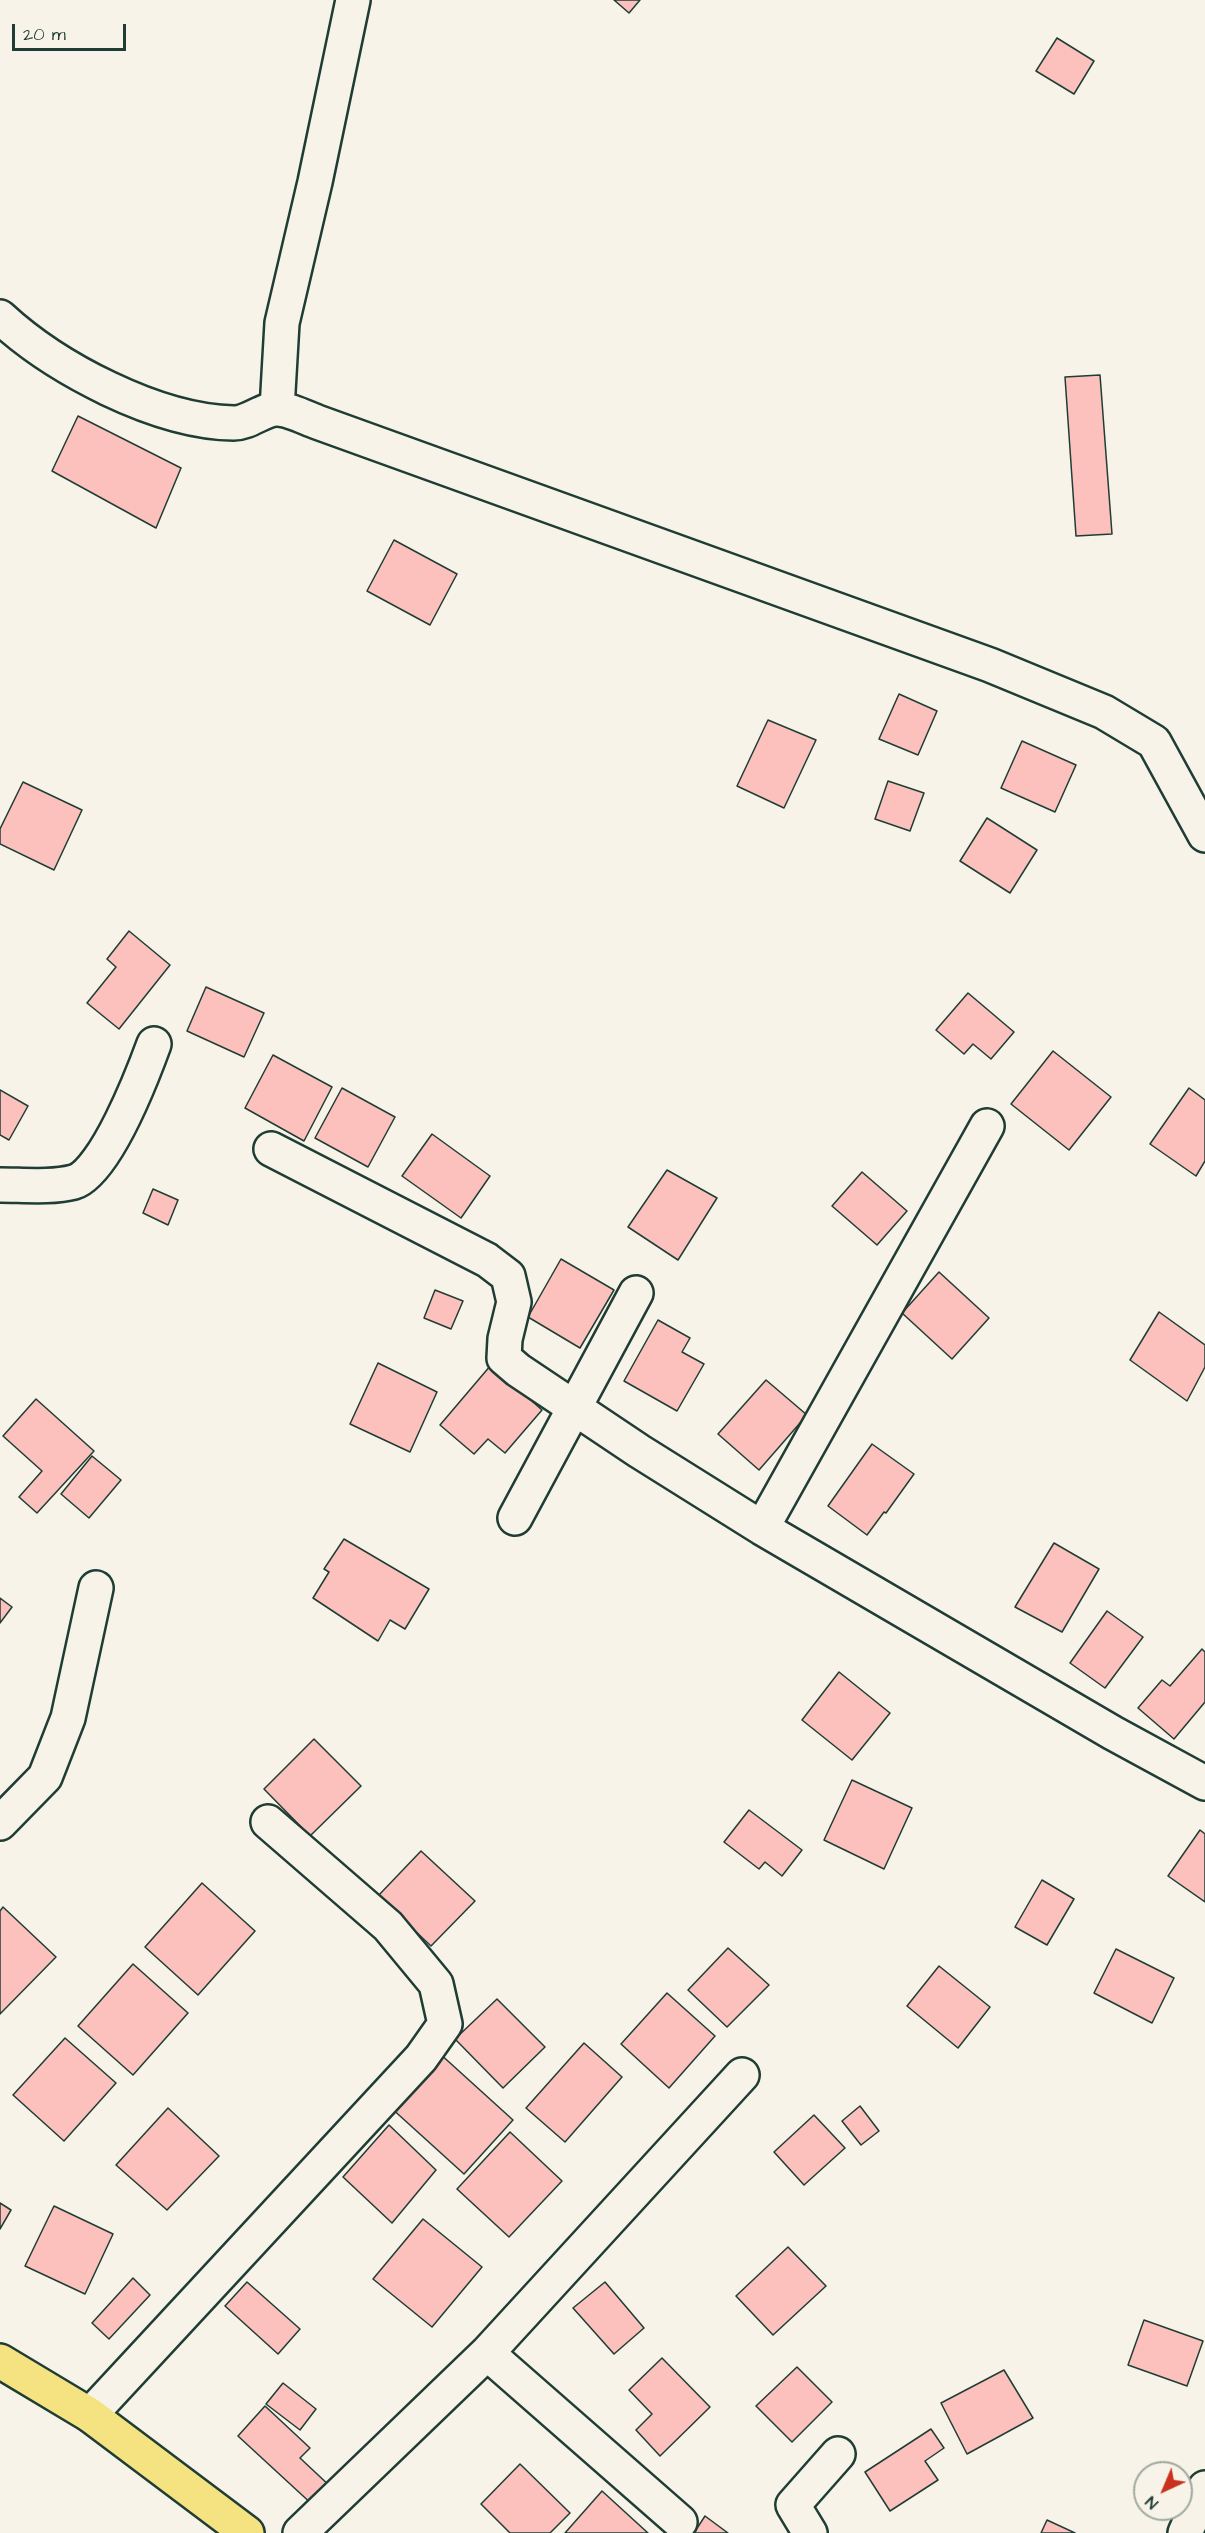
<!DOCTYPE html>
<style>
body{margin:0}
#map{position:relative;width:1205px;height:2533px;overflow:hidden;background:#f7f3e8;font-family:"Architects Daughter",sans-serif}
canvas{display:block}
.north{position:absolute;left:1133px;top:2461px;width:60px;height:60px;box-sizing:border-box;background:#f7f3e8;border:2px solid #a1aaa0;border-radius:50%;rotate:224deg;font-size:16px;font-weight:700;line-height:24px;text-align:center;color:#1f3d34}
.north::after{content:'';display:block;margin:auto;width:21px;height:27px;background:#c8321e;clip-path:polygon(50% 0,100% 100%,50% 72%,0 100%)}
.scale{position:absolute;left:12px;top:24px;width:114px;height:27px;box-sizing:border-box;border:3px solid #1f3d34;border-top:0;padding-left:8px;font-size:18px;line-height:21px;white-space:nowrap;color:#1f3d34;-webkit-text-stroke:4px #f7f3e8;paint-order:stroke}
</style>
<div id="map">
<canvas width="1205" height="2533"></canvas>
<div class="north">N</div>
<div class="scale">20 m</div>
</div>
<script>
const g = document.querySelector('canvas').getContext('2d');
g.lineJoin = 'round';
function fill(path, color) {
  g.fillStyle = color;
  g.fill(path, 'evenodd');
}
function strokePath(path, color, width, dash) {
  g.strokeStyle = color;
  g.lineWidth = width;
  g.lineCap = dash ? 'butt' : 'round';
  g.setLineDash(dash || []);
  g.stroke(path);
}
const building = new Path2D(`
 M614,0H640L629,13Z
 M1057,38L1094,61L1074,94L1036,71Z
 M1100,375L1112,534L1076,536L1065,377Z
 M78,416L181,468L156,528L52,471Z
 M394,540L457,574L430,625L367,591Z
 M899,694L937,711L918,755L879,739Z
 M768,720L816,740L784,808L737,786Z
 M1022,741L1076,765L1055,812L1001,788Z
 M888,781L924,793L910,831L875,819Z
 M23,782L82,810L54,870L0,844V829Z
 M987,818L1037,850L1010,893L960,861Z
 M129,931L170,965L119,1029L87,1003L116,967L107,959Z
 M206,987L264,1013L244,1057L187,1031Z
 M968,993L1014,1032L991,1059L973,1044L964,1054L936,1030Z
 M1053,1051L1111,1097L1069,1150L1011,1104Z
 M273,1055L332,1087L304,1141L245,1108Z
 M342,1088L395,1117L368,1167L315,1138Z
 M1189,1088L1205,1100V1161L1196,1176L1150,1144Z
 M0,1090L28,1106L9,1140L0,1135Z
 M432,1134L490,1176L461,1218L402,1176Z
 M667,1170L717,1198L678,1260L628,1227Z
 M862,1172L907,1211L877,1245L832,1206Z
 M153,1189L178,1200L168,1225L143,1213Z
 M561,1259L614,1290L580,1348L528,1317Z
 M939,1272L989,1318L952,1359L902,1313Z
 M435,1290L463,1301L451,1329L424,1318Z
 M1159,1312L1205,1345V1367L1187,1401L1130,1360Z
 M658,1320L690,1338L682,1352L704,1364L677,1411L624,1381Z
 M378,1363L437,1392L410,1452L350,1424Z
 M491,1365L542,1410L505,1453L488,1439L474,1454L440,1425Z
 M766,1380L807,1415L759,1470L718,1434Z
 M36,1399L94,1451L37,1513L19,1497L42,1471L3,1436Z
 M872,1444L914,1474L886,1513L884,1512L867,1535L828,1506Z
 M92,1456L121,1480L89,1518L61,1494Z
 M344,1539L429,1589L405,1629L390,1620L378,1641L313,1598L329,1572L324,1569Z
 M1054,1543L1099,1569L1062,1632L1015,1607Z
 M0,1598L12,1607L0,1623Z
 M1107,1611L1143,1637L1105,1688L1070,1663Z
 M1202,1649L1205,1652V1702L1174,1739L1138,1708L1162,1680L1170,1686Z
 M839,1672L890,1713L852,1760L802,1720Z
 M314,1739L361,1786L310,1836L264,1789Z
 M852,1780L912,1808L884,1869L824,1840Z
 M749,1810L802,1850L782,1876L765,1862L759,1869L724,1842Z
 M1200,1830L1205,1834V1902L1168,1876Z
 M421,1851L475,1901L431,1946L378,1896Z
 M1042,1880L1074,1899L1047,1945L1015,1927Z
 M202,1883L255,1931L198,1995L145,1947Z
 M3,1907L56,1957L0,2014V1911Z
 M728,1948L769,1985L727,2027L688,1990Z
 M1116,1949L1174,1978L1152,2023L1094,1993Z
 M133,1964L188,2013L133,2075L78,2026Z
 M939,1966L990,2007L958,2048L907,2006Z
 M667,1993L715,2036L669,2088L621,2044Z
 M497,1999L545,2047L503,2088L455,2039Z
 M65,2038L116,2083L64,2141L13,2095Z
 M584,2043L622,2077L565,2142L526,2108Z
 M438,2052L513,2120L464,2174L389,2106Z
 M860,2106L879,2131L861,2145L842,2121Z
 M168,2108L219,2156L167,2210L116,2165Z
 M814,2115L845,2148L804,2185L774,2152Z
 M389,2125L436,2170L392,2223L343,2177Z
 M510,2132L562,2181L509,2237L457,2189Z
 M0,2203L11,2210L0,2229Z
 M54,2206L113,2234L85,2294L25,2266Z
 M423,2219L482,2267L432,2327L373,2279Z
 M788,2247L826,2286L773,2335L736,2296Z
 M133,2278L150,2295L109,2339L92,2323Z
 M247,2282L300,2329L278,2354L225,2306Z
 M605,2282L644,2328L614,2354L573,2308Z
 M1144,2320L1203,2341L1187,2386L1128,2365Z
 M662,2358L710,2407L660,2456L636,2430L652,2414L629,2390Z
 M797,2367L832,2402L792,2442L756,2406Z
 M1004,2370L1033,2418L967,2454L941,2403Z
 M283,2383L316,2409L300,2430L266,2404Z
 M265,2406L310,2448L300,2458L332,2488L315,2507L238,2436Z
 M931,2429L944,2448L925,2461L938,2480L890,2511L865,2472Z
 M520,2464L570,2513L550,2533H510L481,2504Z
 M602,2491L648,2533H565Z
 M705,2516L728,2533H694Z
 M1047,2520L1075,2533H1041Z`);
const minor = new Path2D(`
 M0,317C55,368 157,422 234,423C249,423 263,409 277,409C289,409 306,418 317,422L990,665L1104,712L1154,742L1205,835
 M277,409L282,323L315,182L353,0
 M271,1149L487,1260L508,1276L514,1302L505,1339L504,1358L518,1370L639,1451L762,1528L1113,1733L1205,1783
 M0,1185C23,1185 51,1188 74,1182C105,1173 143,1074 154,1044
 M515,1518L636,1293
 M762,1528L987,1126
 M0,1823L45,1777L68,1718L96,1588
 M487,2353L680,2522
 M90,2415L421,2058L445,2024L436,1984L388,1926L268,1822
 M300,2533L487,2353L742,2075
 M810,2533L793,2505L838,2454
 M1185,2533L1205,2488`);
const major = new Path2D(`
 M0,2361L90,2415L247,2533`);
fill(building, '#fdc1bd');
strokePath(building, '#1f3d34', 1.5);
strokePath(minor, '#1f3d34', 38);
strokePath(major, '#1f3d34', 38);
strokePath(minor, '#f7f3e8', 33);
strokePath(major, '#f5e382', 33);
</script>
